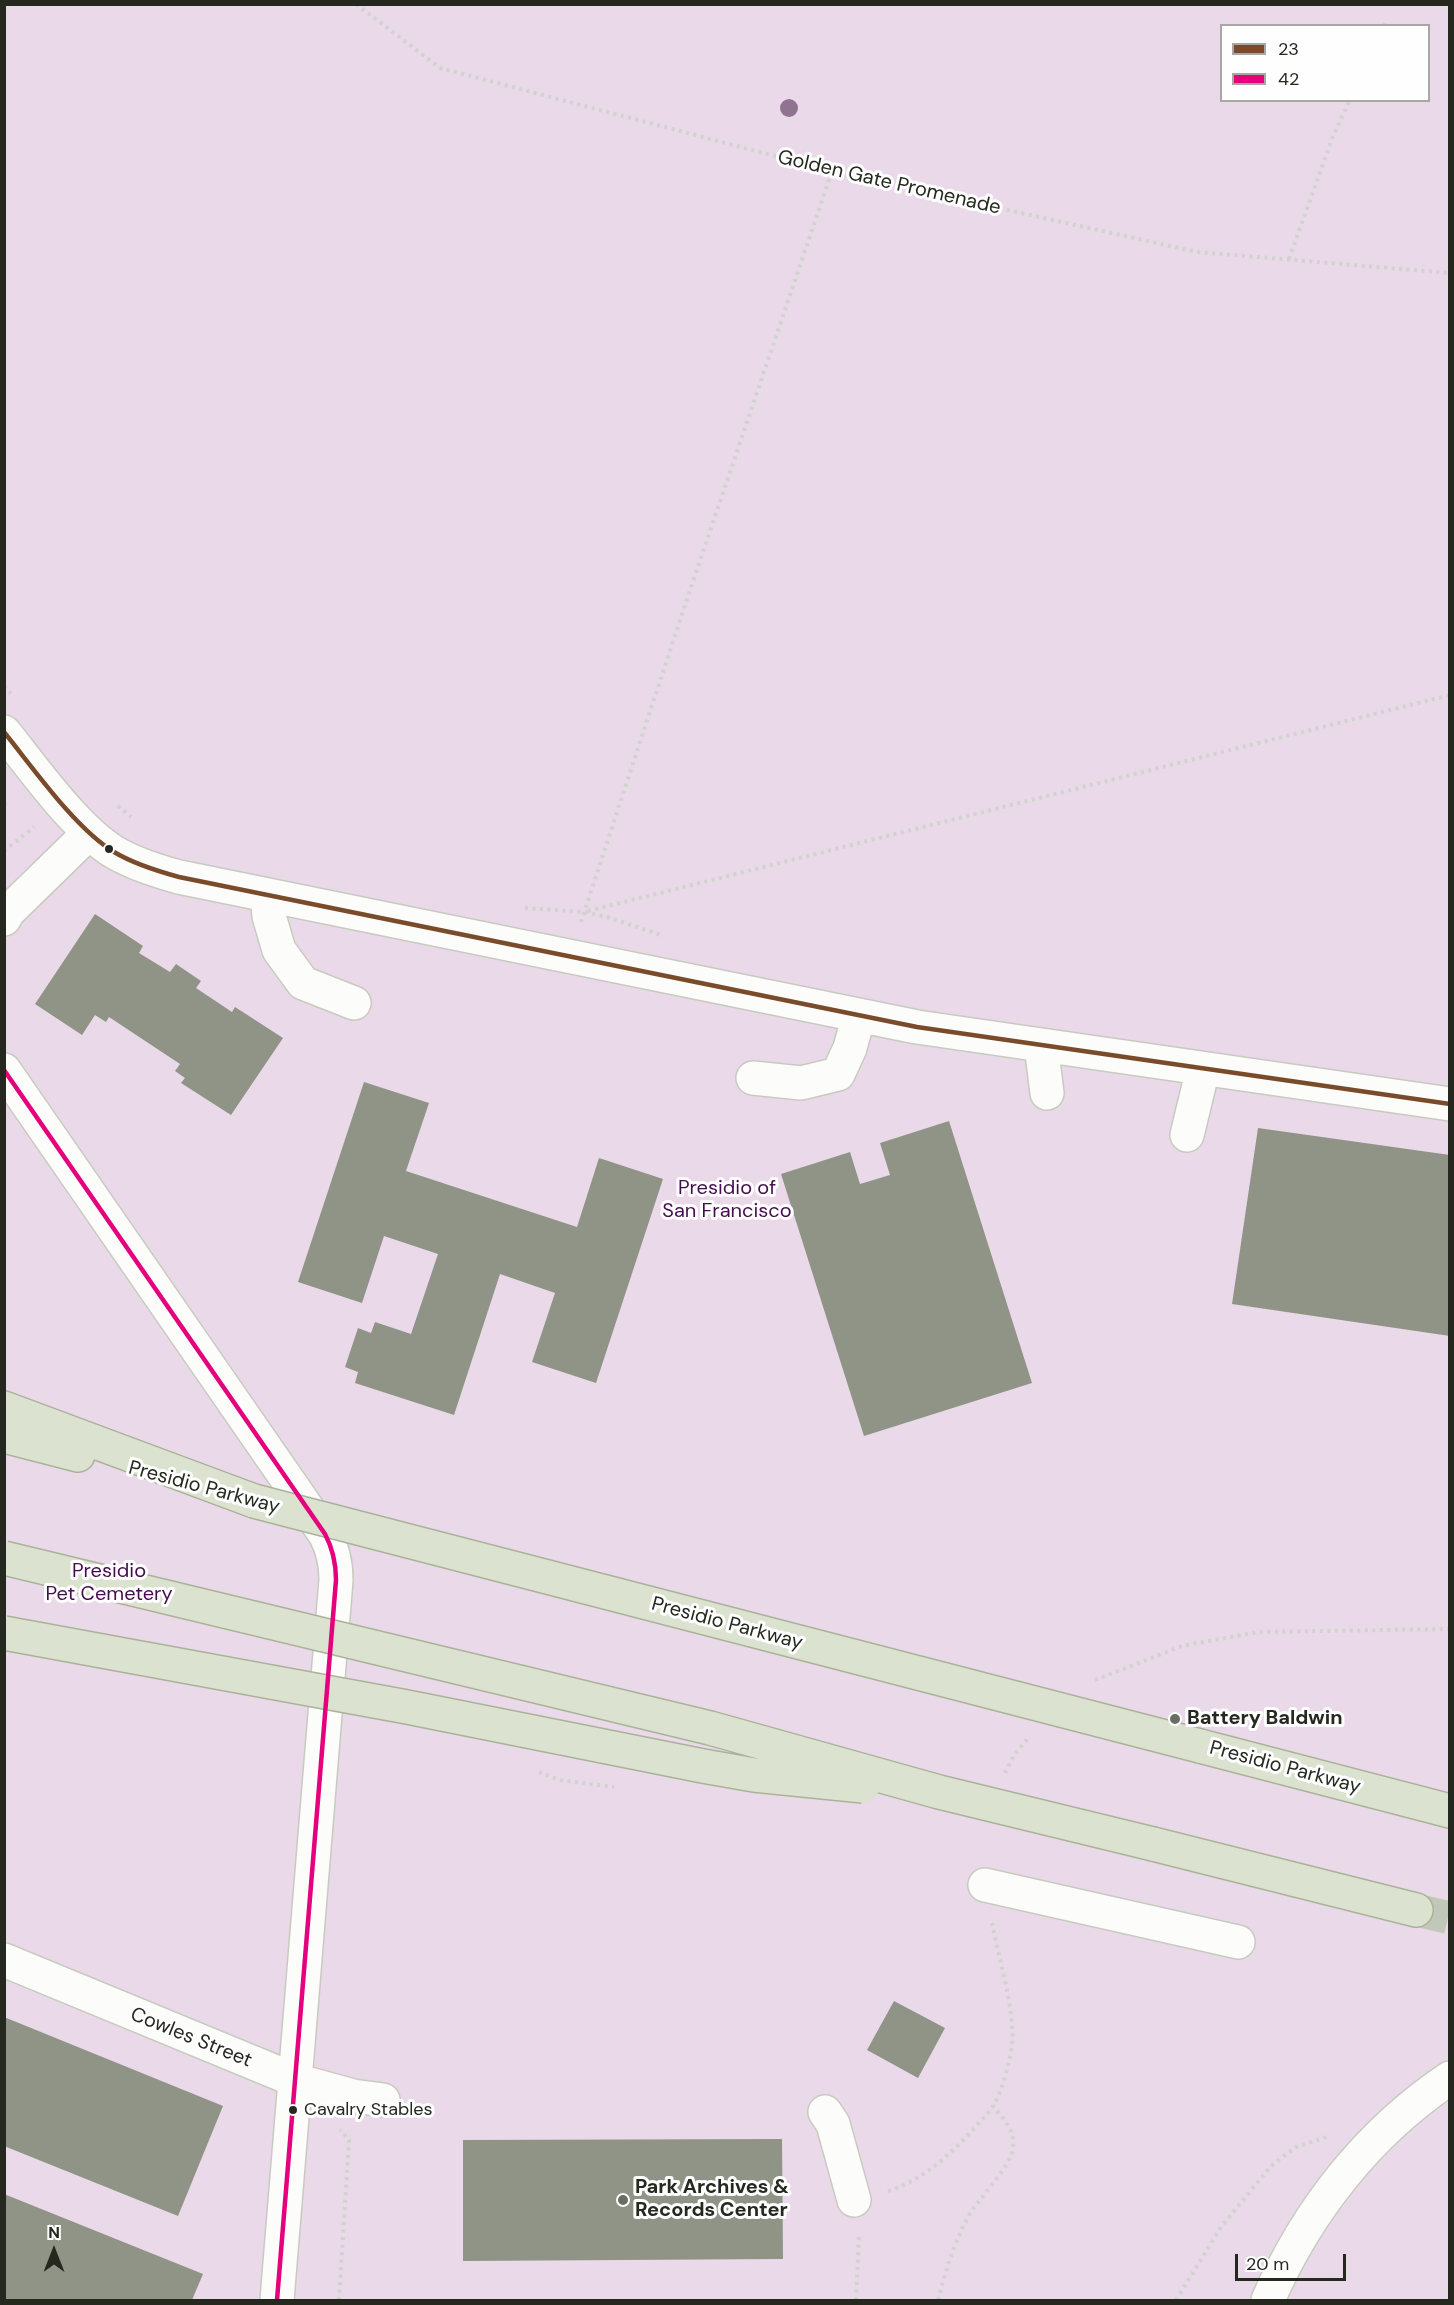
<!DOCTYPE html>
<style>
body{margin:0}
#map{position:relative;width:1454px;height:2305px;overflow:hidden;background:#eaf0e0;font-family:"DM Sans",sans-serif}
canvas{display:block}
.frame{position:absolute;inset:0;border:6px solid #24281e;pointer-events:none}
.legend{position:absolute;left:1220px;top:24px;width:210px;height:78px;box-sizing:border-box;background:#fefefe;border:2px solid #a7a8a4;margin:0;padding:8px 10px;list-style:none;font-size:18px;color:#24281e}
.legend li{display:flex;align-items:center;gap:12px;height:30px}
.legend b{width:30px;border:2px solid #a7a8a4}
.north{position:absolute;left:24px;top:2221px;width:60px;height:60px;-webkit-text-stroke:4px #fefefe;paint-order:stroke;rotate:0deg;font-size:16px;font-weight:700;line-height:24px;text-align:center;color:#24281e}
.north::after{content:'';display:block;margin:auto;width:21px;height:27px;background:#24281e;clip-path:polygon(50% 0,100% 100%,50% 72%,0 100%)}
.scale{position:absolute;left:1235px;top:2254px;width:111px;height:27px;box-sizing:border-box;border:3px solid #24281e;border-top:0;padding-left:8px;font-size:18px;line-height:21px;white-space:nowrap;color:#24281e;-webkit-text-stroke:4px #fefefe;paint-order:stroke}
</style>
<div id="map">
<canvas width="1454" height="2305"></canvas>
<div class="frame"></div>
<ul class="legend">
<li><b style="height:8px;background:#7a4b2a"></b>23</li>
<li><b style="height:8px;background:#e5007d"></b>42</li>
</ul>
<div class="north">N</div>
<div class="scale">20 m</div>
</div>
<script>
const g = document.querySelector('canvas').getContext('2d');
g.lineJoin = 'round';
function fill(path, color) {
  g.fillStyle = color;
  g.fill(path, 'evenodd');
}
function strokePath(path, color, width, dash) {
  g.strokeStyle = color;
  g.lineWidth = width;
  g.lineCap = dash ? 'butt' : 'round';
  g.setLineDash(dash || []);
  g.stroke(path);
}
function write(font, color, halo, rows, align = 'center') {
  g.font = font + ' "DM Sans",sans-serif';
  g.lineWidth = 6;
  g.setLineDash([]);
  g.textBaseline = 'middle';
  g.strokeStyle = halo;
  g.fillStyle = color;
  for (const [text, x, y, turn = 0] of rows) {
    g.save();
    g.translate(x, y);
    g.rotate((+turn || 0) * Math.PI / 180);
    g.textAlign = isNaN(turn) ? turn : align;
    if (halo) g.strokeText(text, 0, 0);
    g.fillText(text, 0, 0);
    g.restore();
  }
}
const green = new Path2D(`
 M5,5H1449V2300H5ZM1222,26H1428V100H1222Z`);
const building = new Path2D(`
 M95,914L143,946L139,953L170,972L176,964L201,981L196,988L232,1012L235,1007L283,1038L231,1115L181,1083L185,1078L175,1071L180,1064L109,1017L106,1022L95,1015L82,1035L35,1004Z
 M364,1082L429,1103L406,1171L577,1227L599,1158L663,1179L596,1383L532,1362L555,1293L500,1274L454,1415L355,1383L358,1372L345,1367L358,1328L371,1333L375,1322L411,1334L438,1254L384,1236L362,1303L298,1282Z
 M949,1121L1032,1383L864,1436L781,1174L850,1152L860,1184L890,1175L880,1143Z
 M1258,1128L1450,1155V1336L1232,1304Z
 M894,2001L945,2028L918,2078L867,2050Z
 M4,2017L223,2106L178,2216L4,2146Z
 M782,2139L783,2259L463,2261V2140Z
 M4,2194L203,2274L192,2300H4Z`);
const highwayTunnel = new Path2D(`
 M1416,1910L1450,1918`);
const path = new Path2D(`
 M356,4L440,68L832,171L1197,252L1450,273
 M1384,26L1385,23
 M1289,259L1333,136L1350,100
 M4,686L14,697
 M4,804L10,800
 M118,806L131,817
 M4,851L34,827
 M525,908L584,912L607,917L664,936
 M588,911L1450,695
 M581,922L684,608L832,171
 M1095,1680L1182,1646L1258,1632L1450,1629
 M539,1772L560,1780L614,1787
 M1005,1773L1014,1755L1029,1737
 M888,2191C924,2180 953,2152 978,2124C983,2118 989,2113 993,2106C1002,2093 1010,2061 1012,2045C1015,2010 999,1959 992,1923
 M339,2300L349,2140L340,2130
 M856,2300L859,2235
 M938,2300C945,2273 953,2246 966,2221C976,2199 1011,2169 1013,2147C1015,2130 1003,2118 993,2106
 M1176,2300L1221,2227L1271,2166L1296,2147L1327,2137`);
const minor = new Path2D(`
 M4,732C34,769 75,828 114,852C134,864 157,871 179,877L917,1027L1450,1104
 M267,895L269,916L279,950L303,983L354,1003
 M4,919L8,912L89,833
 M1041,1045L1047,1093
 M4,1070L325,1534C333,1549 336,1562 336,1580L277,2300
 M753,1078L801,1083L838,1074L850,1048L859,1015
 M1187,1135L1203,1069
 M985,1885L1238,1942
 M4,1960L295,2080L353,2096L383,2100
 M825,2112L833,2124L854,2200
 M1268,2300C1307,2211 1368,2133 1450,2078`);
const highway = new Path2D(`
 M4,1408L254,1501
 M4,1436L78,1455
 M1200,1746L1450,1811
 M1153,1844L1416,1910`);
const highwayBridge = new Path2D(`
 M254,1501L1200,1746
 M4,1558L710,1728L939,1792L1153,1844
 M4,1633L407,1707L703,1766L754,1775L863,1786`);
const bus1 = new Path2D(`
 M4,732C34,769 75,828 114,852C134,864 157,871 179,877L917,1027L1450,1104`);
const bus2 = new Path2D(`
 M4,1070L325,1534C333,1549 336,1562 336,1580L277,2300`);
const trees = [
 [789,108]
];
const markers = [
 [109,849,5,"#24281e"],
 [1175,1719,6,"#696e62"],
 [293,2110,5,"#24281e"],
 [623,2200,6,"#696e62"]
];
const busNames = [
 ["Cavalry Stables",304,2110]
];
const streetNames = [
 ["Golden Gate Promenade",889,183,13],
 ["Presidio Parkway",204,1488,15],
 ["Presidio Parkway",727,1624,15],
 ["Presidio Parkway",1285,1768,15],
 ["Cowles Street",191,2038,22]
];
const parkNames = [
 ["Presidio of",727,1189],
 ["San Francisco",727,1212],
 ["Presidio",109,1572],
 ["Pet Cemetery",109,1595]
];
const poiNames = [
 ["Battery Baldwin",1187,1719],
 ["Park Archives &",635,2188],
 ["Records Center",635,2211]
];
fill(green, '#ead9e9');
fill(building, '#8f9487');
strokePath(highwayTunnel, '#c2c8b9', 33, [33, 16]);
strokePath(minor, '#c7cbbf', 36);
strokePath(highway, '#aab29a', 36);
strokePath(path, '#d1d3ce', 4, [3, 4.5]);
strokePath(minor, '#fcfdfa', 33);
strokePath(highway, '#dce2d0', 33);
strokePath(highwayBridge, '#aab29a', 36, []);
strokePath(highwayBridge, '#dce2d0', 33);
strokePath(bus1, '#7a4b2a', 4.5);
strokePath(bus2, '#e5007d', 4.5);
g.fillStyle = '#8f7390';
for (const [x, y] of trees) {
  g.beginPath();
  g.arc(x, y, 9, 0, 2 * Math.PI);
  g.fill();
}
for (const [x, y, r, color] of markers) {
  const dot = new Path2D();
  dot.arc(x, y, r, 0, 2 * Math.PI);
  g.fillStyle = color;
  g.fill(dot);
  strokePath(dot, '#fefefe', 2);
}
write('18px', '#24281e', '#fefefe', busNames, 'left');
write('20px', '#24281e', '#fefefe', streetNames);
write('20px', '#440d4e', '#fefefe', parkNames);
write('bold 20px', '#24281e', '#fefefe', poiNames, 'left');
</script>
